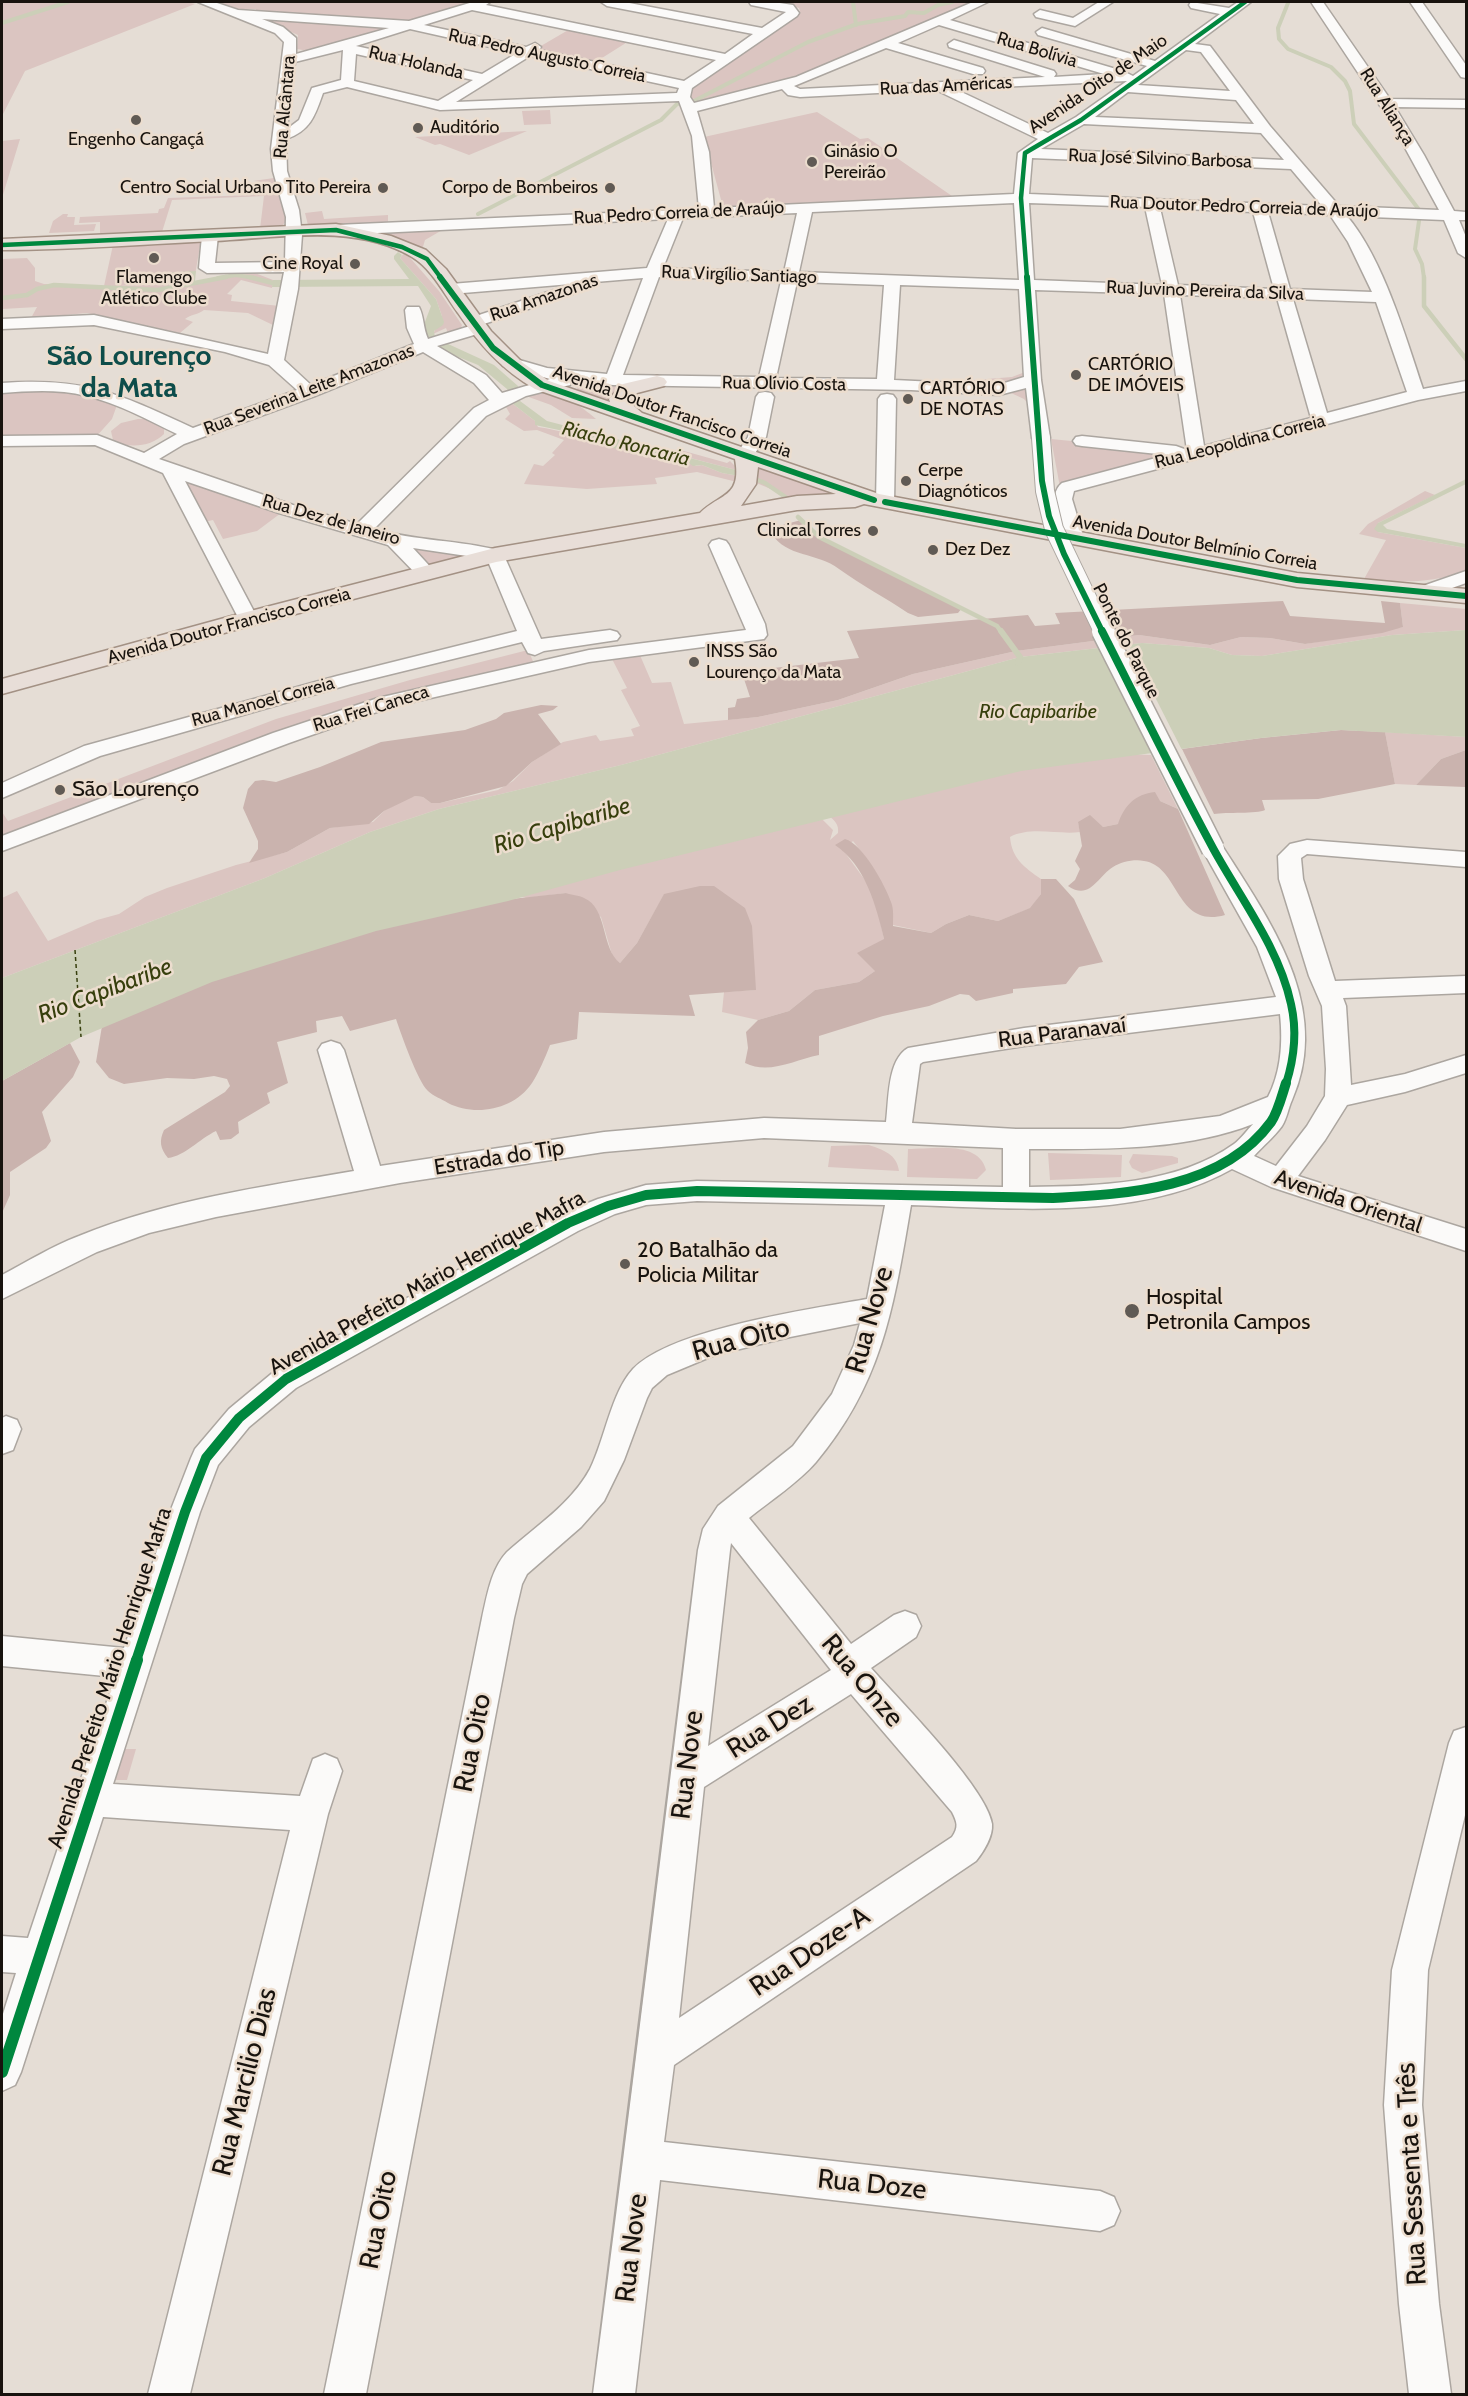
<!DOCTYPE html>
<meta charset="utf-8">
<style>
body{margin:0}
#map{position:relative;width:1468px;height:2396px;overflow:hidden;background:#e5ddd5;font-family:Cabin,sans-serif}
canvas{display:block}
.frame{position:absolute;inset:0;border:3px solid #18130e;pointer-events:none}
</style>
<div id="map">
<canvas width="1468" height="2396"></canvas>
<div class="frame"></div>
</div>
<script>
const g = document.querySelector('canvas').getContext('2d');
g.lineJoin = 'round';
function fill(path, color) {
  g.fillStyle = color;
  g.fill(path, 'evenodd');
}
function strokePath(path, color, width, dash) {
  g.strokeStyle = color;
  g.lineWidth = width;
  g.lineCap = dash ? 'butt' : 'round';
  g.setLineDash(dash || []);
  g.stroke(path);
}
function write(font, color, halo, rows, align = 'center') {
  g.font = font + ' Cabin,sans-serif';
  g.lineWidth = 5;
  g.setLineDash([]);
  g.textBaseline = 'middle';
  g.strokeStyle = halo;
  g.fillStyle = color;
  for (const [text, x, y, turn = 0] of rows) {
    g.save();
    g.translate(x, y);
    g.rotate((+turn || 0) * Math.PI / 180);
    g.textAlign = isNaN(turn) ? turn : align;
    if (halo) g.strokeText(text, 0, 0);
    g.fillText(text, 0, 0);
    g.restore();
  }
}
const green = new Path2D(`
 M2,2H187L195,4L25,71L2,116Z
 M215,2H474L411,21L256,12V9H236Z
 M774,2H975L798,80L707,101L689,98L692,86L800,11L799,8Z
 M262,19L399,25L308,51L297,49L298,35Z
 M570,29L629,41L594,63L534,50Z
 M550,110L551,124L524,125L522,111Z
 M817,112L860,139L868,138L952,196L723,207L704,137Z
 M527,131L469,155L440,144L435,145L415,137Z
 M20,139L2,198V141Z
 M274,178L287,199V221L279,228L260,229L264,196L172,200L162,232L100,233V222L79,223L80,217L158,213L159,209L164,208L168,198L253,195L254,191L261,190L263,182L253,181Z
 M322,211L324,219L388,215V224L308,225L305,213Z
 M63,214H68L67,217H75L74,225L96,224L94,231L49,233L53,221Z
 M444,229L425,240L422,250L365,232Z
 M201,240L194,281L105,287L209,281L223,276L255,273L273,280L272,288L241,280L227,294L232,295L231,301L280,306L275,326L248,313L204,310C198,315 191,314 185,319L193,322L180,333L87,313L31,318L37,307L2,309V259L27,258L35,268V281L44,284L104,286L113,245Z
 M405,252L439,291L462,325L461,328L448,333L446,328L433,334L442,316L436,299L400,258Z
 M1025,372L1037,415L1024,399L1009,392L911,385L1012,377Z
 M581,382H584L626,383L612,401L578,390L576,386Z
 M25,389L84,393L117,405L112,419L95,438L2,439V391Z
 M535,393C560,390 578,404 596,419L572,418L551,405L526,396Z
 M513,404L535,421L538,427C584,433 635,462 680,457L696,466L702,465L722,473L739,476L737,482L697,472L655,478L657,484L587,489L524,484L534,464L543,466L555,455L552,453L564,440L537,430L524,431L505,419L510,414L506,407Z
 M138,419H147L164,426V434C151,447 128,449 113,440L111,431L121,423Z
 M1051,439L1194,453L1060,487Z
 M648,447L684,451L727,463L730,461L740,471Z
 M756,459L864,496L781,499L783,494L754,482Z
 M184,480L281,513L257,531L223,539L213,520L200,523Z
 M1425,491L1435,495L1378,523V532L1466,548V572C1427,583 1404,583 1364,579L1386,540L1359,534L1368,524Z
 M395,541L495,555L426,573Z
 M1400,603L1466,609V630L1392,635L1262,656L1232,655L1209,648L1142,643L1020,657L621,765L439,809L370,832L265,878L2,978V898L17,891L48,941L97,920L119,914L145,897L167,888L236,865L287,852L330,828L373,822L384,811L407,798L415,796L423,797L431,803H440L498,790L513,781L532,762L563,742L596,735L600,741L634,736L631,729L640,726L621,690L627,688L612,659L639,653L652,683L671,682L684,724L758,717L838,700L913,674L1016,651L1139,635L1210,645L1241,637L1270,638L1305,644L1403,627Z
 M528,650L536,668L375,702L2,840V812L8,821L276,719L410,680Z
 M1385,732L1466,737V750L1441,759L1416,785L1395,784Z
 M1124,754L1151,755L1178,809L1160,801L1118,824L1103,827L1078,822L1080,832C1058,835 1031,826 1010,837C1012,859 1024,867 1041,879V894L1031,908L998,921L969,915L946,924L931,933L893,925C891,890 874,868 853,841L843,850L870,887L878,912L884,939L875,971L859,982L815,990L789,1011L758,1020L722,1012L724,992L755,990L664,895L637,943L620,963L613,958L601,917L566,893L527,898L516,895L822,819L833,830L830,840L838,833C839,824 835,821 828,815L957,775Z
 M869,1145C883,1150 897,1154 899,1171L828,1167L831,1146Z
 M908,1149C932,1149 979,1140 986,1170L977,1179L907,1177Z
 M1048,1153L1122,1155L1121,1177L1050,1180Z
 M1133,1154L1172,1156L1178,1158V1163L1142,1173L1132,1168L1129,1162Z
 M118,1749H136L127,1780H108Z`);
const forest = new Path2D(`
 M801,520L819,537L962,608L958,613L918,617L908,613C886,598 861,585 839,569C817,552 787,558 771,533L775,527Z
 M1283,601L1290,616L1385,623L1381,601L1400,603L1403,627L1382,633L1305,644L1270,638L1241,637L1210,645L1139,635L1016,651L913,674L838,700L758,717L728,720V708L735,707L737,699L750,697L744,679L760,675L765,669L859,658L847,631L1028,615L1035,626L1060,624L1055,613Z
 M541,705L558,706L553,710L538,714L561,744L532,762L506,786L440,803H431L423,797L415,796L384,811L369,824L330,828L287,852L249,863L258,849V841L243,808L248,789L255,781L263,780L276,782L320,767L381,742L465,730L496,719L504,713Z
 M1341,730L1385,732L1395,784L1318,799L1262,800L1265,810C1257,814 1226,812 1214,814L1182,749L1261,738Z
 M1466,750L1465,787L1416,785L1441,759Z
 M1155,792L1160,801L1178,809L1225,915C1175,929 1180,866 1144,861C1134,859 1121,862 1113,867C1097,877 1090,901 1068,886L1075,880L1080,869L1075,861L1082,846L1078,822L1090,815L1103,827L1118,824C1124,806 1135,794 1155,792Z
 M845,839C863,844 885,885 891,902C894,909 893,918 893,926L931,933L946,924L969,915L998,921L1030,908L1041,894V879H1056L1074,899L1103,962L1079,967L1066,984L1013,989V993L976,1001L969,995L960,994L929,1006L883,1016L819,1036V1055C794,1060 769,1075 745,1063L748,1048L746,1032L758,1020L789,1011L815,990L859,982L875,971L857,953L884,939C876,905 865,865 835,845Z
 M700,886H714L745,908L752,926L756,990L689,995L695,1016L579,1012L577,1039L550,1045C545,1058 539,1072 532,1083C514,1110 475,1117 448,1103C442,1099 433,1096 428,1091C418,1082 401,1034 396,1019L350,1031L342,1016L316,1021L317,1032L277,1042L288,1083L267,1093L270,1103L238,1122L239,1133L231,1139L220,1140L216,1131C199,1139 185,1156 168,1158C160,1148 159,1141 164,1130L225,1092L230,1086L227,1079L214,1076L194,1079L167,1078L124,1084L109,1078L96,1062L102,1026L192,985L439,907L566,893C571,895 579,895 584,898C608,908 601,949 620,963L637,943L664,894Z
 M70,1043L80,1062L73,1077L42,1112L51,1141L46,1148L10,1172V1195L2,1213V1081Z`);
const water = new Path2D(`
 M398,252L402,255L400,258L436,299L444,322L443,325L434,331L435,338L494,365L518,386L520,401L547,421L740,471L739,476L722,473L702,465L693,466L680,457L664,459L647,456L627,450L612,448L573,433L535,425V421L513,404L507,389L478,365L439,349L428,341L423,327L431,306L418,286L272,287L273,280L409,279L394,259V256Z
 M196,271L195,281L144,284L146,274Z
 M1466,479V484L1383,525L1387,529L1466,544V548L1378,532L1374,529L1378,523Z
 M1466,630V737L1341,730L1261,738L1021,771L620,870L508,901L376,931L212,982L81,1037L2,1081V978L265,878L370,832L439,809L621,765L1020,657L1142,643L1209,648L1232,655L1262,656L1392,635Z`);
const pier = new Path2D(`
 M1127,642L1183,752L1153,757L1097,645Z`);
const streamFar2 = new Path2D(`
 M853,2L856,25
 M1288,3L1278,28L1279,39L1288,49L1331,67L1345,81L1350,91L1354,124L1420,211
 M2,23L68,2
 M478,214L661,120L677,104L692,102L808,42L857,24L905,16L908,12L924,13L938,5L952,2
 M1419,221L1415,249L1422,264L1424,278
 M218,278L236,275L255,278`);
const streamFar1 = new Path2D(`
 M249,277L281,285
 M1424,277V306L1466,359
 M2,298L27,295L37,289L54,285L158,290L226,277
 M750,477L765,483L787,498
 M798,517L819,537L997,626L1002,633`);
const stream = new Path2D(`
 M1001,631L1020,657L1018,663`);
const ferry = new Path2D(`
 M75,950L81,1037`);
const minor = new Path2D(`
 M198,2H214L238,10L409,21L473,2H490L486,5L725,54L753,34L607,6L601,2H624L762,28L786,12L751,5L749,2H773L793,5L799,13L797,16L692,88L690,97L694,103L796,77L973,2H988L950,20L1116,69L1117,74L1127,73L1133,76L1147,66L1038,35L1036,32L1042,28L1155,61L1220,14L1191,8L1189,5L1191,2L1229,8L1238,2H1251L1195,44L1210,46L1270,126L1339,206L1439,210L1392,124L1311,2H1323L1390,99L1466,100V108L1395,107L1424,155L1454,211L1466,212V220H1459L1466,237V258L1458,253L1444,220L1347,216C1383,259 1405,335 1423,389L1466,381V391L1418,400L1074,491L1072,499L1084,539L1082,543H1068L1066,539C1061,522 1046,496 1062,483L1167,455L1082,446L1076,445L1073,441L1076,437L1082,436L1176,446L1187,450L1164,294L1035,290L1041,380L1050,438L1047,442H1035L1032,438L1026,388L999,395L911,390L613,385L572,381L570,385L526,396L486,416L374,529C415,541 460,540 502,551L541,639L610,630L617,632L620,636L617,640L544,651L535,655L528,653L522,642L351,684L100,756L2,798V783L84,746L337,676L517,631L487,559L413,548L436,573L433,577H419L388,545L279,513L185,481L258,619L255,623H241L163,473L95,445L2,446V436L97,435L144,453L177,434C148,420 118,403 86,396C59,389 30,391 2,393V383C86,377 119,394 193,428L297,390L269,365L225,352L94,325L2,329V319L94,315L268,354L284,272L207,273L199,268L202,236L210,231L218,236L215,263L285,262L286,217L273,171L271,149L284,42L275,33ZM472,10L716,60L684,81L539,50L541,47L535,43L526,47L424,25ZM262,19L389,28L296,54V38L283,27ZM939,25L1104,74L1054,77L1056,74L1054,71L954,40L948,44L949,47L1045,77L800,89L794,86L886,48L973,74H983L985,71L983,68L898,43ZM410,29L517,53L482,74L356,46ZM343,50L341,80L312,88L299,120L287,129L295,62ZM1186,50L1201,52L1230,91L1138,85ZM356,54L473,80L438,101L354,81ZM530,56L679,88L677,93L456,102ZM1127,81L1076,117L1048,133L955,89ZM347,87L440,110L679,101L692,136L699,209L336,225L328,230L336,235L668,219L647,268L451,284L443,289L451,294L643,278L607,374L547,368L509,357L503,358L501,362L503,366L550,379L502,393L486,375L437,346L484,332L486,329L481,325L578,292L580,289L578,286L572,284L467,319L465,322L470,326L428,339C423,328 424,316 419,307H407L405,310L407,328L414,344L311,385L284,360L298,289L302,235L299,210L287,171L286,139C310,131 315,116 323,93ZM782,89L788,95L800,97L936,90L1038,139L1018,153L1014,194L714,208L709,152L697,111ZM1128,92L1236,100L1254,124L1095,117ZM1084,124L1261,133L1284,160L1041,149ZM1032,158L1291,169L1322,206L1029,194ZM1014,203L1019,280L799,272L812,212ZM1029,203L1145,207L1162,285L1034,280ZM1160,208L1253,212L1274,289L1178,285ZM1268,212L1330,215L1348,242L1372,292L1290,289ZM797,213L784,272L663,268L683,218ZM659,277L781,281L759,377L623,375ZM797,282L884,285L877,379L776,378ZM900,285L1019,289L1024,377L998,385L894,380ZM1180,295L1277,298L1311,418L1204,446ZM1293,299L1376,302L1407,392L1327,413ZM423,352L474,383L489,400L474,408L357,524L293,505L159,459L184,444L315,396Z
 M1099,2H1113L1075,26L1036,17L1034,14L1040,10L1073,18Z
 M1410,2H1422L1466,65V78L1461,77Z
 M765,392L771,393L774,397L766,437L751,459H739L736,455L748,437L756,397L759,393Z
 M887,394L893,395L896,399L894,502L892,506H878L876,502L878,399L881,395Z
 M719,539L726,541L729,545L765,624L767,635L764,639L589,662L391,707L289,743L2,851V836L273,733L378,698L589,650L746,630L709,545L712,541Z
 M1466,571V583L1424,598L1417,596L1414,592L1417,588Z
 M1307,840L1466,852V867L1307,854L1301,858L1303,879L1335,981L1466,976V993L1343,998L1346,1006L1351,1085L1405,1074L1466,1055V1073L1405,1092L1347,1105L1325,1140L1298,1176L1466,1229V1251L1271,1187L1232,1169C1141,1221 1013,1208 911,1205C894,1305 883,1382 816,1462C799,1482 770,1501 749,1518L851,1644L894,1615L905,1611L916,1615L921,1626L916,1637L871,1668C897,1698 987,1788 992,1824C993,1836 984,1851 976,1861L674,2065L664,2142L1100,2191L1114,2197L1120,2211L1114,2225L1100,2231L660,2180L635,2394H593C630,2112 664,1831 698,1550L703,1529L718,1506L793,1446L832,1394L854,1345L860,1323L790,1337L715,1355L667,1375L652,1388L647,1398L624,1460L604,1501L581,1527L527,1574L522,1584L514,1618L366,2394H324L482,1618C487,1596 491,1569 507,1552C536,1526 571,1504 590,1469C605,1439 611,1393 633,1369C671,1329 811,1309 867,1299L885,1205L697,1201L646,1205L615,1214L578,1231L296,1388L249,1427L218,1465L200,1512L113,1784L300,1796L313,1759L325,1754L337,1759L342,1771L328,1814L190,2394H148L290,1830L103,1817L21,2072L15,2085L2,2091V2017L16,1973L2,1972V1936L28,1938L115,1677L2,1666V1636L124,1648L170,1512L191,1458L195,1449L229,1409L276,1370L558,1215L598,1199L646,1185L697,1181L1003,1187V1148L764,1138L604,1152L400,1183L216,1217L149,1233L97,1252L2,1299V1275C27,1262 52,1246 79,1236C167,1200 261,1187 354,1171L318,1050L322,1044L331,1041L340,1044L344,1050L380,1166L604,1132L764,1118L886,1122C889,1100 887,1060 908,1048L1024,1028L1276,997L1257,947L1202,849L1205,844L1213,842L1221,844C1270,921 1333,1007 1292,1100C1288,1109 1287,1118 1282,1126C1274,1137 1263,1146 1254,1156L1276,1166L1307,1126L1325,1096L1326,1069L1322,1006L1309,976L1279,879L1278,856L1290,844ZM1280,1014C1283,1043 1281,1072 1268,1097L1220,1116L1120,1129H1016L912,1123L920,1064L923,1062L1024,1046ZM1253,1124C1247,1130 1241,1139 1234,1144C1177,1185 1096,1186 1029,1187V1149C1102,1149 1184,1151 1253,1124ZM731,1543L831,1670L708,1746L730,1550ZM851,1694L952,1812C957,1822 959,1827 952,1837L679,2018L704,1787Z
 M6,1416L17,1420L21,1429L13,1450L2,1454V1418Z
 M1466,1727V1811L1428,1970L1422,2105L1439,2304L1451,2394H1409L1399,2304L1384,2105L1392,1970L1449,1743L1454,1731Z`);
const major = new Path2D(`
 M336,224L391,236L426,250L446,269L491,331L523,363L549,381L610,402L609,399L623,384L657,376L664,378L667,382L664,386L637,393L631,400L633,405L642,413L879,494L1297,573L1466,589V603L1297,587L864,504L855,507L797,510L496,562L257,624L2,694V679L239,614L495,548L700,513C720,493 742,498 735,459L535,389C502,370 479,344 458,313C444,294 433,270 412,257C355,223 278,238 215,241C144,244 73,250 2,250V239ZM758,467L836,494L797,496L741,506L756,484Z`);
const minorBridgeFar1 = new Path2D(`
 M1041,438L1045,491L1054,529L1104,633`);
const minorBridge = new Path2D(`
 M1103,631L1213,849`);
const cyclewayFar4 = new Path2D(`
 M2,245L336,230L402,247L427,259L441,278
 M1027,278L1021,198L1025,153L1081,120L1245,2`);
const cyclewayFar3 = new Path2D(`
 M440,277L493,348L542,385L874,500
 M1027,277L1042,481L1049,516L1064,554L1103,633
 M885,502L1297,580L1466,596`);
const cyclewayFar2 = new Path2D(`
 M1102,631C1139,704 1175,778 1214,850C1241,899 1279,948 1291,1004C1297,1030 1294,1059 1286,1084`);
const cyclewayFar1 = new Path2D(`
 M136,1661L185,1512L206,1458L239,1418L286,1379L568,1223L608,1206L646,1195L697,1191L1053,1198C1128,1194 1222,1189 1271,1122C1278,1112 1282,1095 1286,1083`);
const cycleway = new Path2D(`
 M2,2072L137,1660`);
const markers = [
 [136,120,6,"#605a54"],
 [418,128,6,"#605a54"],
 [812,162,6,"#605a54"],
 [383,188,6,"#605a54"],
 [610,188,6,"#605a54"],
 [154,258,6,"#605a54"],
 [355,264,6,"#605a54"],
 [1076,375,6,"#605a54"],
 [908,399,6,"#605a54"],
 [906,481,6,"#605a54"],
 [873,531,6,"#605a54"],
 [933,550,6,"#605a54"],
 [694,662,6,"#605a54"],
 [60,790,6,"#605a54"],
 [625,1264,6,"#605a54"],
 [1132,1311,8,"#605a54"]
];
const farStreetnames = [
 ["Rua Bolívia",1037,50,17],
 ["Rua Pedro Augusto Correia",547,56,12],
 ["Rua Holanda",416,63,13],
 ["Avenida Oito de Maio",1098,84,-34],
 ["Rua das Américas",946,86,-3],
 ["Rua Alcântara",285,107,-85],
 ["Rua Aliança",1387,107,58],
 ["Rua José Silvino Barbosa",1160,159,2],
 ["Rua Doutor Pedro Correia de Araújo",1244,207,2],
 ["Rua Pedro Correia de Araújo",679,213,-3],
 ["Rua Virgílio Santiago",739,275,2],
 ["Rua Juvino Pereira da Silva",1205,291,2],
 ["Rua Amazonas",544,298,-19],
 ["Rua Olívio Costa",784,384,1],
 ["Rua Severina Leite Amazonas",309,390,-21],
 ["Avenida Doutor Francisco Correia",672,412,19],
 ["Rua Leopoldina Correia",1240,442,-14],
 ["Rua Dez de Janeiro",331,520,16],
 ["Avenida Doutor Belmínio Correia",1195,543,10],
 ["Avenida Doutor Francisco Correia",229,626,-15],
 ["Ponte do Parque",1126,641,63],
 ["Rua Manoel Correia",263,702,-15],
 ["Rua Frei Caneca",371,709,-17]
];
const farPoinames = [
 ["Auditório",430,128],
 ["Engenho Cangaçá",136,140,"center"],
 ["Ginásio O",824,152],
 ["Pereirão",824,173],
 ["Centro Social Urbano Tito Pereira",371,188,"right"],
 ["Corpo de Bombeiros",598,188,"right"],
 ["Cine Royal",343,264,"right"],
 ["Flamengo",154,278,"center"],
 ["Atlético Clube",154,299,"center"],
 ["CARTÓRIO",1088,365],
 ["DE IMÓVEIS",1088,386],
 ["CARTÓRIO",920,389],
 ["DE NOTAS",920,410],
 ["Cerpe",918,471],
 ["Diagnóticos",918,492],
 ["Clinical Torres",861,531,"right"],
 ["Dez Dez",945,550],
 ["INSS São",706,652],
 ["Lourenço da Mata",706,673]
];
const farWaternames = [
 ["Riacho Roncaria",626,444,14],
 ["Rio Capibaribe",1038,712]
];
const poiNames = [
 ["São Lourenço",72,790],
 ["20 Batalhão da",637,1251],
 ["Policia Militar",637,1276],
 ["Hospital",1146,1298],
 ["Petronila Campos",1146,1323]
];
const streetNames = [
 ["Rua Paranavaí",1062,1033,-7],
 ["Estrada do Tip",499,1158,-9],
 ["Avenida Oriental",1348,1202,19],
 ["Avenida Prefeito Mário Henrique Mafra",427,1283,-29],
 ["Avenida Prefeito Mário Henrique Mafra",110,1678,-72]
];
const waterNames = [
 ["Rio Capibaribe",562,826,-17],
 ["Rio Capibaribe",105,991,-21]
];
const nearStreetnames = [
 ["Rua Nove",870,1320,-74],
 ["Rua Oito",741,1340,-15],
 ["Rua Onze",862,1681,50],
 ["Rua Dez",770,1727,-32],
 ["Rua Oito",473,1743,-79],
 ["Rua Nove",688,1765,-83],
 ["Rua Doze-A",810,1952,-34],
 ["Rua Marcilio Dias",245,2082,-76],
 ["Rua Sessenta e Três",1412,2174,-93],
 ["Rua Doze",872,2185,6],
 ["Rua Oito",379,2220,-79],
 ["Rua Nove",632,2248,-83]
];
const farTownnames = [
 ["São Lourenço",129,357],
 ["da Mata",129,389]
];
fill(green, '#dbc5c1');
fill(forest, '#cab3ae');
fill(water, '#cccfb8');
fill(pier, '#e5ddd5');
strokePath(streamFar2, '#cccfb8', 4);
strokePath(streamFar1, '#cccfb8', 4.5);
strokePath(stream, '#cccfb8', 6);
strokePath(ferry, '#373f0d', 1.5, [4, 3]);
strokePath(minor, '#aca6a0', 3);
strokePath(major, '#a39184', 3);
fill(minor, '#fbfaf9');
fill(major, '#e8ded8');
strokePath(minorBridgeFar1, '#aca6a0', 20, []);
strokePath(minorBridge, '#aca6a0', 25, []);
strokePath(minorBridgeFar1, '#fbfaf9', 18);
strokePath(minorBridge, '#fbfaf9', 22);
strokePath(cyclewayFar4, '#00873e', 4.5);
strokePath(cyclewayFar3, '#00873e', 6);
strokePath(cyclewayFar2, '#00873e', 8);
strokePath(cyclewayFar1, '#00873e', 10);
strokePath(cycleway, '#00873e', 12);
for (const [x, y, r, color] of markers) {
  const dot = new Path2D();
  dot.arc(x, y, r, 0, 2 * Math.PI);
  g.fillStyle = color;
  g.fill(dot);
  strokePath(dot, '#ecddce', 2);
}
write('18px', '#18130e', '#ecddce', farStreetnames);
write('18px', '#18130e', '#ecddce', farPoinames, 'left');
write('italic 20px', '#373f0d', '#ecddce', farWaternames);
write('22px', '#18130e', '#ecddce', poiNames, 'left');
write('22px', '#18130e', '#ecddce', streetNames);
write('italic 24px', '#373f0d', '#ecddce', waterNames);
write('27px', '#18130e', '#ecddce', nearStreetnames);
write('bold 28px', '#0e4d4a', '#ecddce', farTownnames);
</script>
